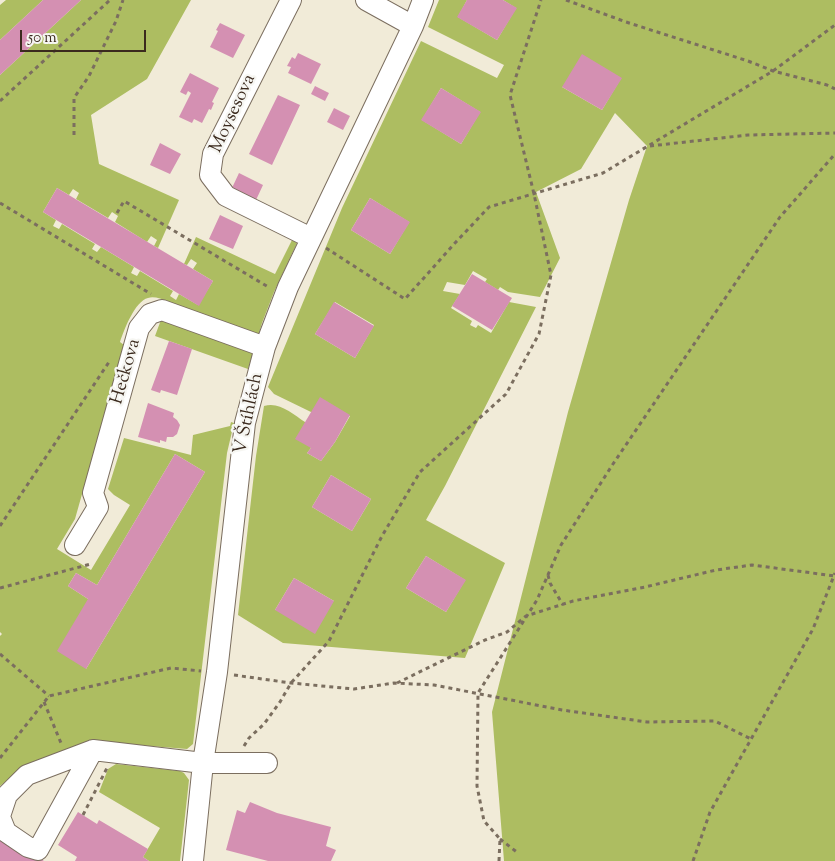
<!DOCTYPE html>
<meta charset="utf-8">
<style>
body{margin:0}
#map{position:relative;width:835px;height:861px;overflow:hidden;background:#f1ebd8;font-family:"Sorts Mill Goudy",serif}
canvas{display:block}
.scale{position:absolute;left:20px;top:30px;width:126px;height:22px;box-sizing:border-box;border:2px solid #3b2a1e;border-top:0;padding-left:6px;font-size:15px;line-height:18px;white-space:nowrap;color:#3b2a1e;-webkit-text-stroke:4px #f6f6f2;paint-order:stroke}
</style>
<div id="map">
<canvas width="835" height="861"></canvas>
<div class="scale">50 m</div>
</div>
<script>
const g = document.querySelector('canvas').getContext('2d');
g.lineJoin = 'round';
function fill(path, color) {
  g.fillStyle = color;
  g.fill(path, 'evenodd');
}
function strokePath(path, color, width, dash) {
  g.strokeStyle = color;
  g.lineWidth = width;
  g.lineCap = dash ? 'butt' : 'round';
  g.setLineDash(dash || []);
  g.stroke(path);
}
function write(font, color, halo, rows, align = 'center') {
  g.font = font + ' "Sorts Mill Goudy",serif';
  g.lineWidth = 4.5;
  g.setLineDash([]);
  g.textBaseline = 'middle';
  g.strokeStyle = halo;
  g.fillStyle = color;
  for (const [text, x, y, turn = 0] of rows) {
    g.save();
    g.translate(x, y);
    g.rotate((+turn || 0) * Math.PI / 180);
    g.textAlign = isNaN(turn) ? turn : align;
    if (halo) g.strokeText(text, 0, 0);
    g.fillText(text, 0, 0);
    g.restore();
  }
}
const green = new Path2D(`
 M6,0H43L0,40V5Z
 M81,0H191L147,79L91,115L99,164L179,200L158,248L154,246L157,240L151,236L147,242L115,222L118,216L112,212L108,218L76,199L79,193L73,189L69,195L57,188L43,212L56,220L53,226L59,229L62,224L95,244L92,249L97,252L101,247L134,267L131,273L137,276L140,271L173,291L170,296L176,300L179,294L198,305L213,281L193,269L197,263L191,259L187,265L184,264L196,237L275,274L292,240L297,243L274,292L262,323L248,369L155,336L168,301C161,299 154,296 148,298C135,301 124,330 120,342L124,345L75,519L57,549L91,570L130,505L114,495L108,489L124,438L191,455L193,435L230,426L231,422L234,423L227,453L193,744L187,749L113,743L12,776L0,786V636L2,634L0,632V75ZM175,454L205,472L86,669L88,599L68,586L76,573L97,585Z
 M439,0H467L458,17L497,40L516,8L503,0H835V861H504L492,712L568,412L629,200L647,146L615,113L581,169L536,192L560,258L540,297L508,292L500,287L498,290L485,282L487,279L473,271L465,285L447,282L443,291L460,294L451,308L472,321L470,325L476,328L478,325L491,333L509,302L536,307L445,486L426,520L505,563L465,658L283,643L238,615L256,456L264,406C279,401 293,414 305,422L311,448L307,453L321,461L335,442L350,416L311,412L274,394L268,387L342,208L421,41L497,78L504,65L428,27ZM621,78L602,110L562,87ZM441,88L480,112L461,144L422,120ZM370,198L409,222L390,254L351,230ZM335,302L374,325L355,358L315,334ZM331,475L371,499L352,531L312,507ZM426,556L465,580L446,612L406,588ZM294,578L334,601L275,610Z
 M116,764L180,771L184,773L189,780L180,861H149L143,857L160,828L99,792L108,769Z`);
const building = new Path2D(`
 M43,0H81L0,75V40Z
 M467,0H503L517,8L497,40L457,17Z
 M220,23L245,35L233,58L210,47L218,31L216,30Z
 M298,53L321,64L311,84L288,73L291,67L287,66L292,57L295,59Z
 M582,54L622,78L602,110L562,87Z
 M190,73L219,88L212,102L214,103L211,110L209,109L202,123L194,119L192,123L179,117L191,93L188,91L186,95L180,92Z
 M315,86L329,93L325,101L311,94Z
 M441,88L481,112L461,144L421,120Z
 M278,95L300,105L272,165L249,154Z
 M334,108L350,116L343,130L327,122Z
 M160,143L181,154L170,174L150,165Z
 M239,173L263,185L256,200L232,188Z
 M57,188L213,281L199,306L43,212Z
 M370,198L410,222L390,254L351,230Z
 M220,215L243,226L233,249L209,239Z
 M472,274L512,298L492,330L452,306Z
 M334,302L374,326L355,358L315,334Z
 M169,341L192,349L177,395L161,390L160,393L151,390Z
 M320,397L350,415L335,442L321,461L307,453L311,448L295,439Z
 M148,403L174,413L173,417L177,420L180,425L177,434L173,437H167L166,442L160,440V443L138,437Z
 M175,454L205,472L86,669L57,651L88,599L68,586L76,573L97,585Z
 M331,475L371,499L352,531L312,507Z
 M426,556L466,580L446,612L406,588Z
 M294,578L334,601L315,634L275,610Z
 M250,802L277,813L331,827L326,846L336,850L331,861H268L226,850L237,810L245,813Z
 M78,812L97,824L99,820L148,849L143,857L149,861H75L77,857L58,845Z
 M0,834L44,861H0Z`);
const path = new Path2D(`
 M566,0L626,22L748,61L773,71L827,85L835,89
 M0,101L110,0
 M74,135V98L89,76L116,21L123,0
 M650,146L748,135L835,133
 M0,203L151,294
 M117,213L124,201L270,288
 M326,248L405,299L455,243L489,207L603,173L773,71L835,25
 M0,526L109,362
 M548,575L550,583L563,605
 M0,588L91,564
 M0,654L49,696
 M234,675L291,683L354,689L394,683L434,685L562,710L647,722L715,721L751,739
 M397,683L485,640L507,632L526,616L573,601L645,587L716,570L752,565L835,576
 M44,702L61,743
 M244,746L249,738L264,724L280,702L291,683L329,641L382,536L420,472L506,394L539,334L551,275L534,194L510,95L541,0
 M0,758L49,696L171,668L201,671
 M83,815L107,768
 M500,839L518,853
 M499,861L500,839L484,821L477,786L478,693L537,600L561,545L613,464L780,217L835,154
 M693,861L710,812L813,629L835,573`);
const minor = new Path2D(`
 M291,0L213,154L210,175L226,196L311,238
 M366,0L413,26
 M75,545L98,507L93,493L139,328L150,314L162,310L265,347
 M93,750L203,763H267
 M0,816L7,795L27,775L93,750L38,850L28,847L6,832L0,817
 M193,861L203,763L217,672L245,423L265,347L288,287L413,26L423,0`);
const streetNames = [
 ["Moysesova",234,114,-65],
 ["Hečkova",127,372,-74],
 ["V Štíhlách",250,414,-78]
];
fill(green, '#adbd61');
fill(building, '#d490b2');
strokePath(minor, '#7b6e5f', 22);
strokePath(path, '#7b6e5f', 3, [4, 4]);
strokePath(minor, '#fff', 20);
write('18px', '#3b2a1e', '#f6f6f2', streetNames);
</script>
